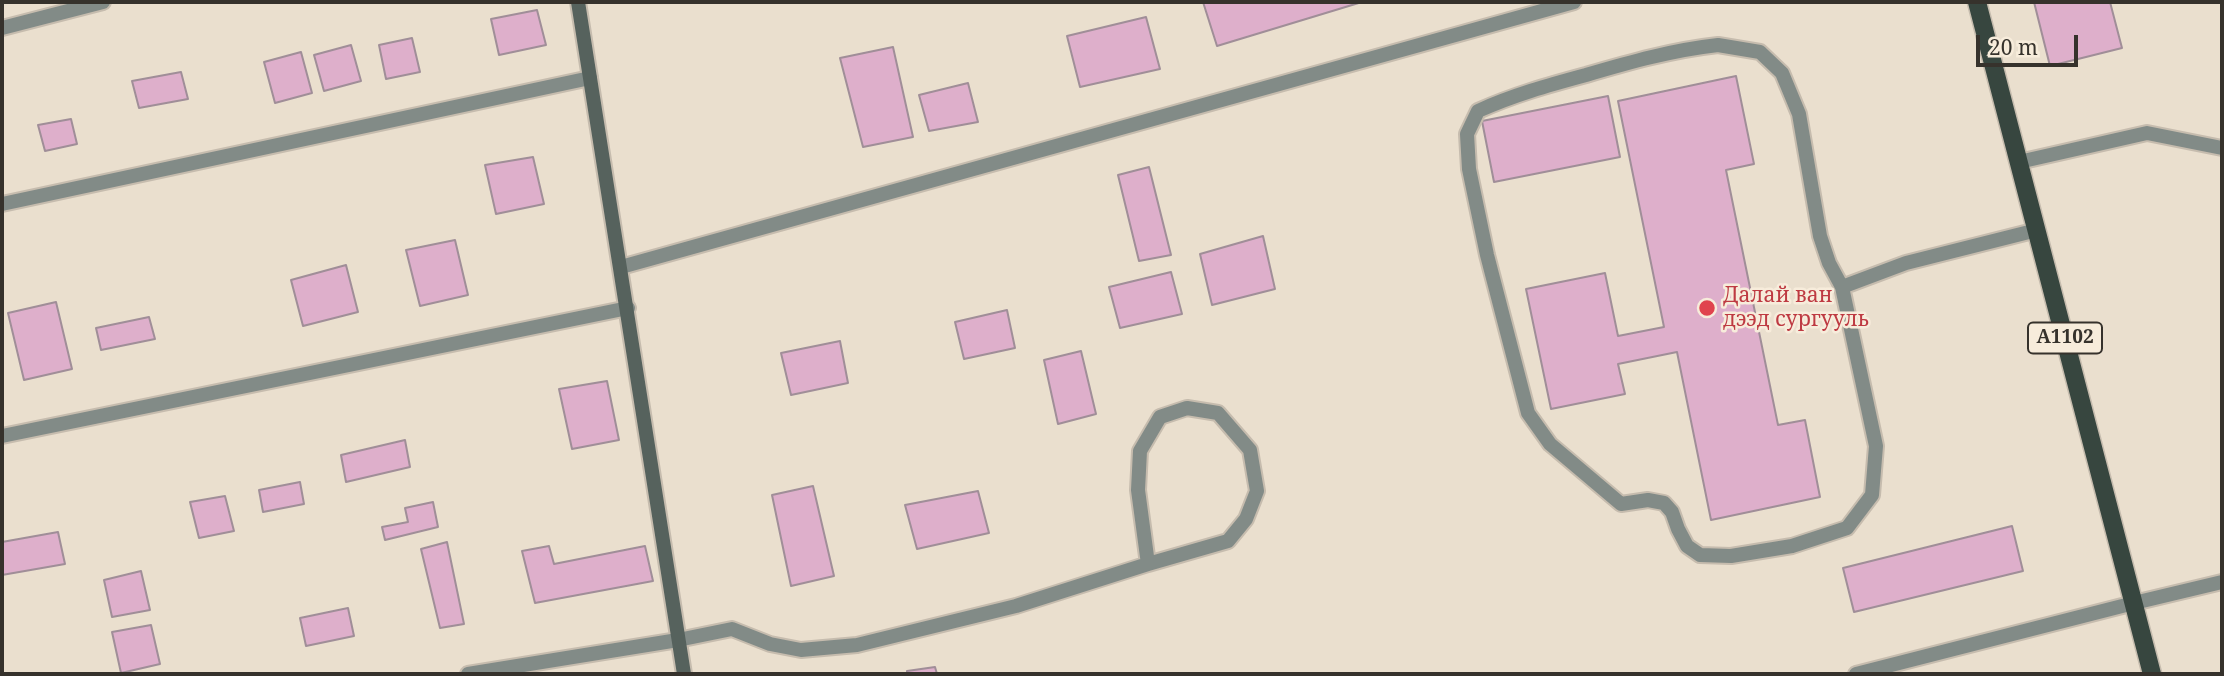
<!DOCTYPE html>
<meta charset="utf-8">
<style>
body{margin:0}
#map{position:relative;width:2224px;height:676px;overflow:hidden;background:#eadfce;font-family:"Noto Serif",serif}
canvas{display:block}
.frame{position:absolute;inset:0;border:4px solid #36322c;pointer-events:none}
.scale{position:absolute;left:1976px;top:35px;width:102px;height:32px;box-sizing:border-box;border:4px solid #36322c;border-top:0;padding-left:9px;font-size:21px;line-height:24px;white-space:nowrap;color:#36322c;-webkit-text-stroke:5px #f7ecdb;paint-order:stroke}
</style>
<div id="map">
<canvas width="2224" height="676"></canvas>
<div class="frame"></div>
<div class="scale">20 m</div>
</div>
<script>
const g = document.querySelector('canvas').getContext('2d');
g.lineJoin = 'round';
function fill(path, color) {
  g.fillStyle = color;
  g.fill(path, 'evenodd');
}
function strokePath(path, color, width, dash) {
  g.strokeStyle = color;
  g.lineWidth = width;
  g.lineCap = dash ? 'butt' : 'round';
  g.setLineDash(dash || []);
  g.stroke(path);
}
function write(font, color, halo, rows, align = 'center') {
  g.font = font + ' "Noto Serif",serif';
  g.lineWidth = 5;
  g.setLineDash([]);
  g.textBaseline = 'middle';
  g.strokeStyle = halo;
  g.fillStyle = color;
  for (const [text, x, y, turn = 0] of rows) {
    g.save();
    g.translate(x, y);
    g.rotate((+turn || 0) * Math.PI / 180);
    g.textAlign = isNaN(turn) ? turn : align;
    if (halo) g.strokeText(text, 0, 0);
    g.fillText(text, 0, 0);
    g.restore();
  }
}
const building = new Path2D(`
 M1203,2H1362L1217,46Z
 M2034,2H2110L2122,48L2050,66Z
 M537,10L546,45L499,55L491,19Z
 M1146,17L1160,69L1080,87L1067,36Z
 M412,38L420,72L386,79L379,45Z
 M351,45L361,81L324,91L314,55Z
 M893,47L913,137L863,147L840,58Z
 M301,52L312,93L275,103L264,62Z
 M181,72L188,99L139,108L132,81Z
 M1736,76L1754,164L1726,170L1778,425L1805,420L1820,497L1711,520L1677,352L1618,364L1625,394L1551,409L1526,289L1605,273L1618,336L1664,327L1618,101Z
 M968,83L978,122L929,131L919,95Z
 M1608,96L1620,157L1494,182L1482,121Z
 M71,119L77,144L45,151L38,125Z
 M533,157L544,204L496,214L485,165Z
 M1149,167L1171,255L1139,261L1118,175Z
 M1263,236L1275,289L1212,305L1200,254Z
 M455,240L468,295L420,306L406,250Z
 M346,265L358,312L303,326L291,280Z
 M1171,272L1182,314L1120,328L1109,287Z
 M56,302L72,369L24,380L8,313Z
 M1007,310L1015,348L964,359L955,322Z
 M149,317L155,339L101,350L96,328Z
 M840,341L848,383L791,395L781,353Z
 M1081,351L1096,414L1058,424L1044,360Z
 M607,381L619,440L572,449L559,389Z
 M405,440L410,467L346,482L341,455Z
 M300,482L304,504L263,512L259,490Z
 M813,486L834,576L791,586L772,495Z
 M978,491L989,533L917,549L905,505Z
 M225,496L234,531L199,538L190,502Z
 M433,502L438,527L385,540L382,527L408,522L405,508Z
 M2012,526L2023,571L1854,612L1843,568Z
 M58,532L65,564L2,575V542Z
 M447,542L464,624L440,628L421,549Z
 M549,546L554,564L645,546L653,581L535,603L522,551Z
 M141,571L150,610L112,617L104,580Z
 M348,608L354,636L306,646L300,618Z
 M151,625L160,664L121,673L112,632Z
 M935,667L937,674H907V671Z`);
const service = new Path2D(`
 M1718,45L1760,52L1782,73L1799,114L1820,236L1829,263L1842,287L1876,446L1872,495L1847,528L1792,546L1731,556L1700,555L1687,546L1678,529L1672,512L1664,503L1648,500L1621,504L1550,444L1528,413L1487,255L1469,169L1467,134L1478,111C1513,95 1549,85 1586,75C1630,62 1673,50 1718,45Z
 M1842,287L1906,263L2037,230
 M2134,603L2222,582`);
const minor = new Path2D(`
 M2,28L103,2
 M2019,162L2147,133L2222,148
 M2,204L590,78
 M621,267L1574,2
 M2,436L628,308
 M468,674L678,640L732,629L770,644L801,650L857,645L1016,606L1148,564L1228,541L1246,519L1257,491L1250,450L1218,413L1187,408L1160,417L1140,451L1138,490L1148,564
 M1856,674L2134,603`);
const secondary = new Path2D(`
 M578,2L684,674`);
const primary = new Path2D(`
 M1977,2L2152,674`);
const markers = [
 [1707,308,9,"#e0444e"]
];
const shields = [
 [2065,338,74]
];
const shieldNames = [
 ["A1102",2065,338]
];
const healthNames = [
 ["Далай ван",1723,296],
 ["дээд сургууль",1723,320]
];
fill(building, '#deafcb');
strokePath(building, '#a08e98', 2);
strokePath(service, '#c6bcae', 18);
strokePath(minor, '#c6bcae', 18);
strokePath(secondary, '#c6bcae', 18);
strokePath(primary, '#c6bcae', 21);
strokePath(service, '#828b87', 14);
strokePath(minor, '#828b87', 14);
strokePath(secondary, '#56625d', 14);
strokePath(primary, '#37463f', 18);
for (const [x, y, r, color] of markers) {
  const dot = new Path2D();
  dot.arc(x, y, r, 0, 2 * Math.PI);
  g.fillStyle = color;
  g.fill(dot);
  strokePath(dot, '#f7ecdb', 2.5);
}
for (const [x, y, w] of shields) {
  const box = new Path2D();
  box.roundRect(x - w / 2, y - 15.5, w, 31, 5);
  g.fillStyle = '#f7ecdb';
  g.fill(box);
  strokePath(box, '#36322c', 2);
}
write('bold 19px', '#36322c', null, shieldNames);
write('21px', '#be3a42', '#f7ecdb', healthNames, 'left');
</script>
